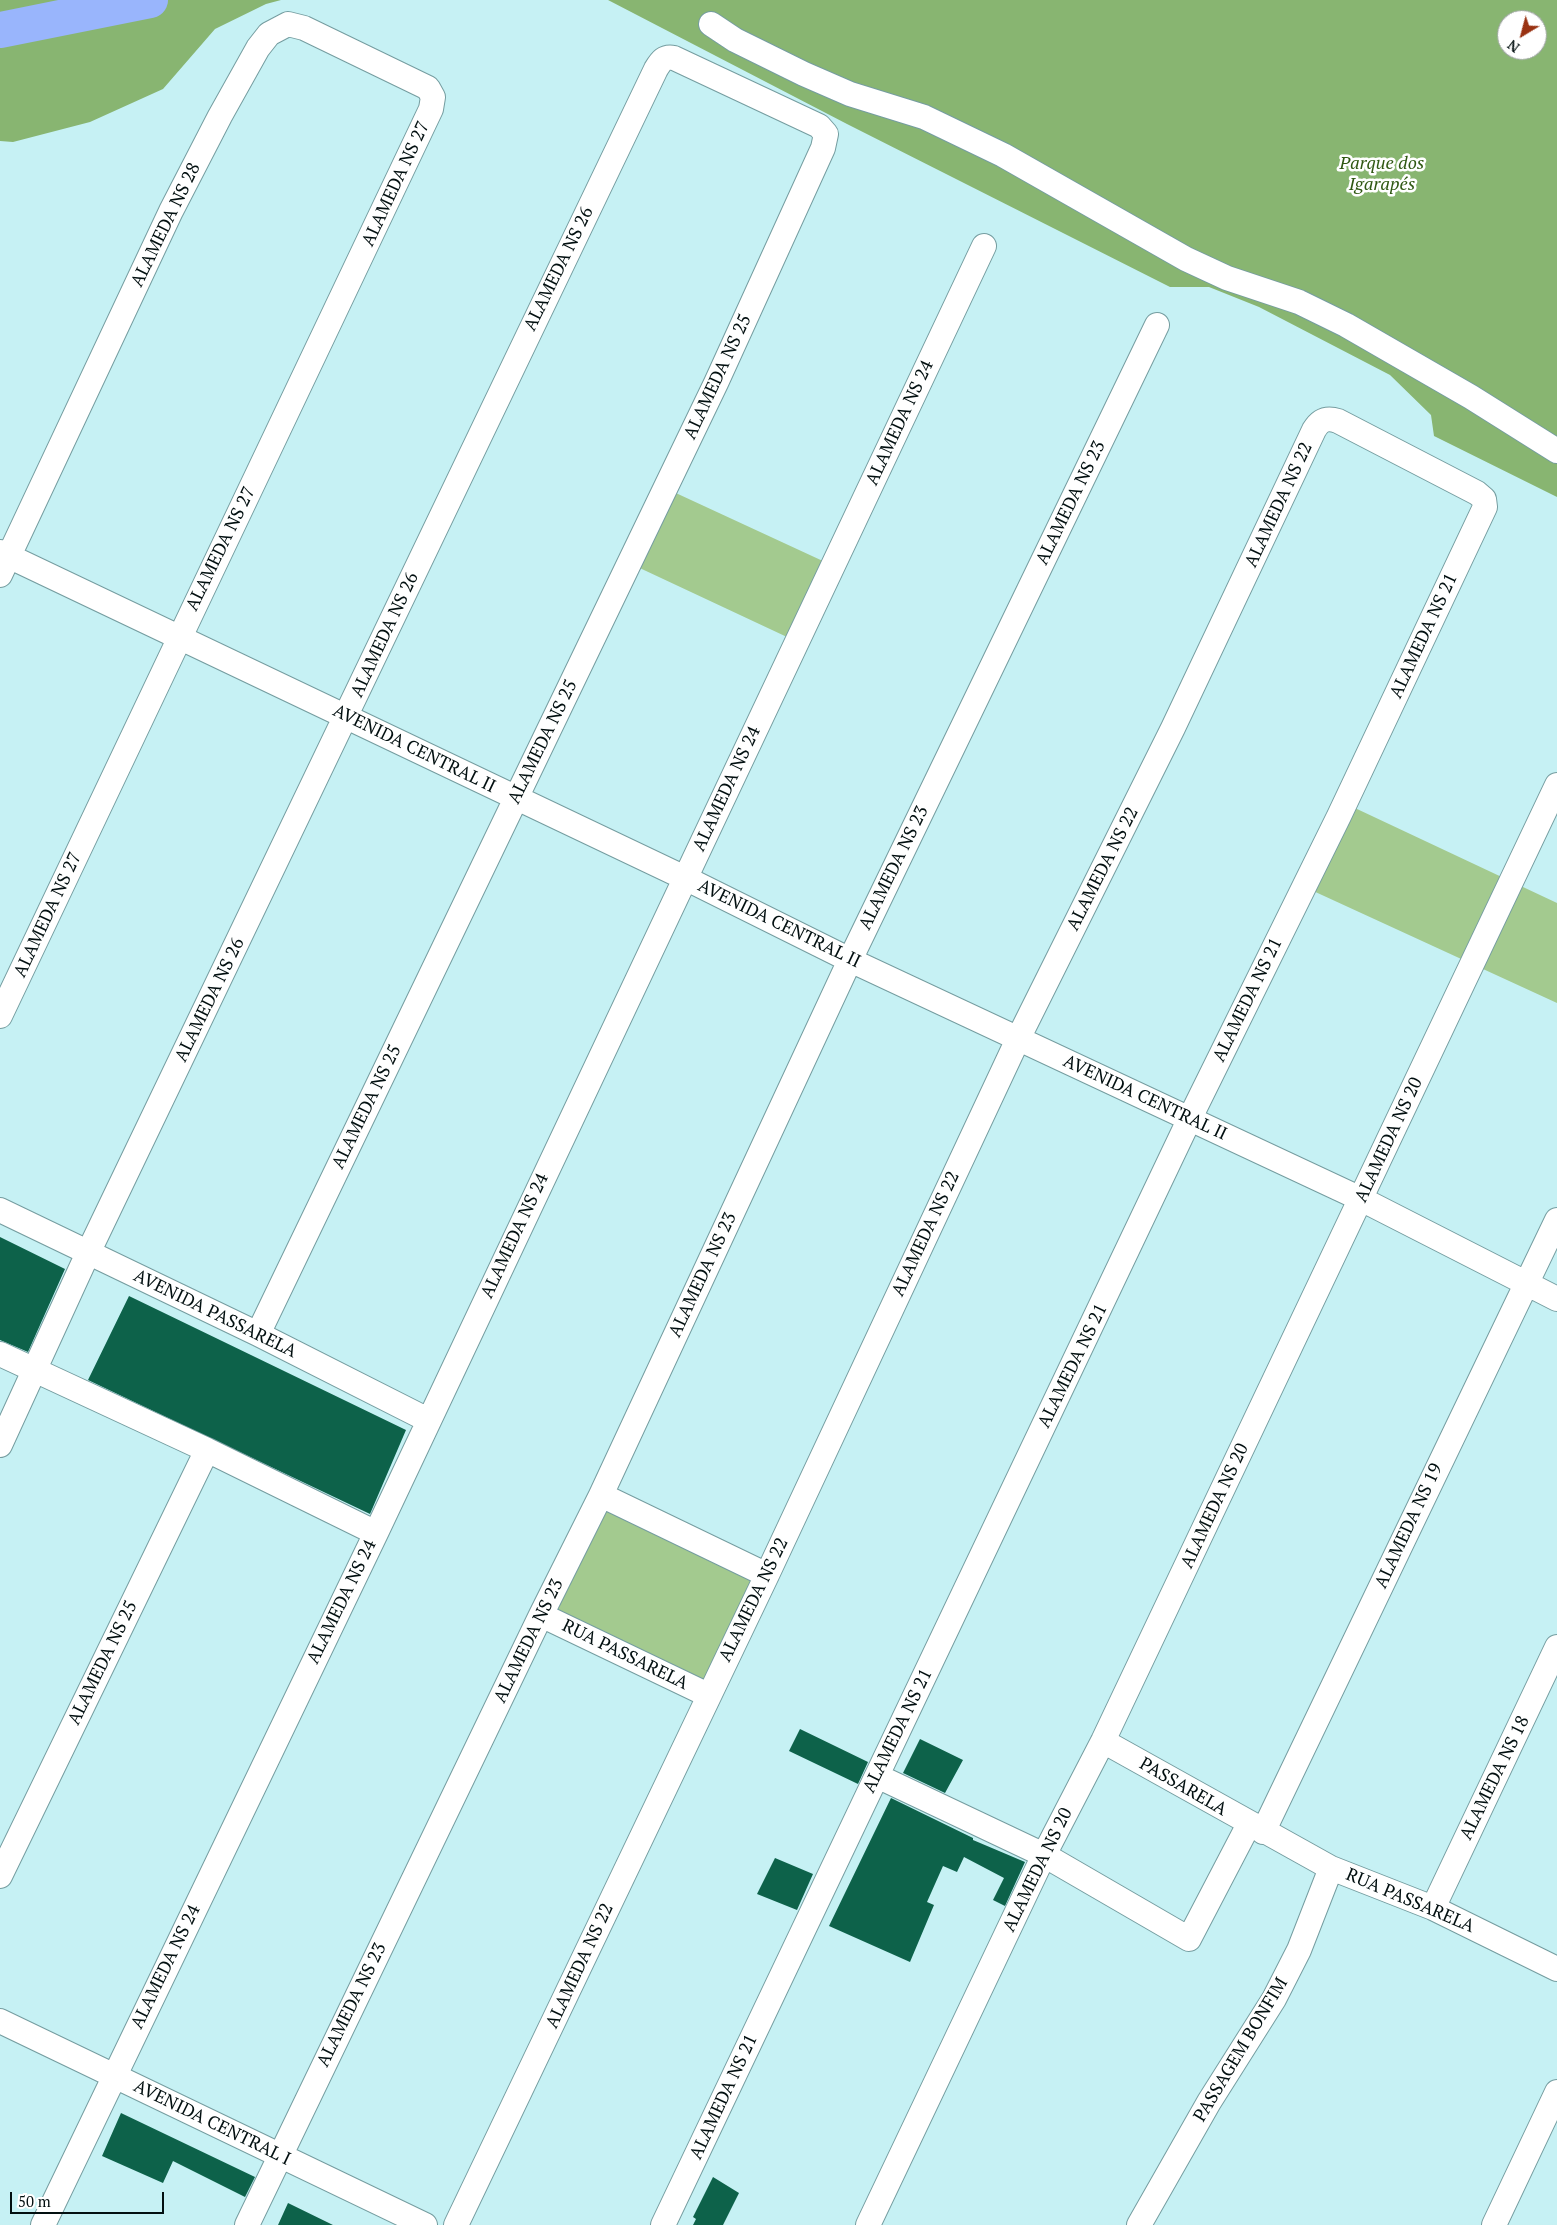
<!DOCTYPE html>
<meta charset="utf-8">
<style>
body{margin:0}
#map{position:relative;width:1557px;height:2225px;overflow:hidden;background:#c6f1f4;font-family:"PT Serif",serif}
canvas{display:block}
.north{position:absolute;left:1497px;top:10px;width:50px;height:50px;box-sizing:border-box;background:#fff;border:1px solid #9a9f9f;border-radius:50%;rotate:217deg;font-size:14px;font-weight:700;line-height:20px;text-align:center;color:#020f10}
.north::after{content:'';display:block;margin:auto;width:18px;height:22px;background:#993212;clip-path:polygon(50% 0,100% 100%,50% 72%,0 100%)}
.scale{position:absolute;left:10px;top:2192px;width:154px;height:22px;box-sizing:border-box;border:2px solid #020f10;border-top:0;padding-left:6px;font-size:15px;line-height:18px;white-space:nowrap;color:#020f10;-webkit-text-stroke:4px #fff;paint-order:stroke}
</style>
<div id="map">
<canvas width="1557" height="2225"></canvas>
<div class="north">N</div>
<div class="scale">50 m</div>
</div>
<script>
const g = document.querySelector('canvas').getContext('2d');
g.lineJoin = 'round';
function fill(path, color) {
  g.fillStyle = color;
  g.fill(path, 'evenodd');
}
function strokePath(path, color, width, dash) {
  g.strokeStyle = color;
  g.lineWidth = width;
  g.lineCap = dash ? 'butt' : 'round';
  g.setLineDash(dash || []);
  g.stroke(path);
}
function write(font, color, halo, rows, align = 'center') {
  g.font = font + ' "PT Serif",serif';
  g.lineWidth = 5;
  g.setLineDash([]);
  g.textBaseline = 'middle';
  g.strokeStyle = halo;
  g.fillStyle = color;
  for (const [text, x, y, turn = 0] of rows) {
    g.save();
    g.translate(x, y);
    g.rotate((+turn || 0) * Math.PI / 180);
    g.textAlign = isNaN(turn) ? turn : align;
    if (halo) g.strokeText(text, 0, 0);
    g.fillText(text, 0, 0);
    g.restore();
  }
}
const green = new Path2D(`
 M665,488L825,562L787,637L629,563Z
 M1340,801L1557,903V1003L1298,884Z
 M593,1496L764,1574L707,1697L536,1617Z`);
const forest = new Path2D(`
 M0,0H281L266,4L215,29L163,89L90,122L13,142L0,141Z
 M608,0H1557V497L1434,436L1431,415L1390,375L1259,307L1209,287H1170L847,124ZM1507,20H1537V50H1507Z`);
const river = new Path2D(`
 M0,30L150,0`);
const building = new Path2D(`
 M0,1237L65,1269L28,1352L0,1340Z
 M129,1296L406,1430L370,1514L88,1380Z
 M800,1729L868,1762L858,1784L789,1751Z
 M920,1739L963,1760L945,1793L903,1773Z
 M891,1798L973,1838V1840L1025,1862L1005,1906L993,1900L1004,1878L964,1857L957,1872L943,1866L927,1902L934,1905L910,1962L829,1926Z
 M775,1858L813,1874L797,1910L757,1894Z
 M121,2113L255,2177L245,2197L173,2161L163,2183L102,2156Z
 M713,2177L739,2193L723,2225H693L696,2219L693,2217Z
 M288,2203L333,2225H278Z`);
const minor = new Path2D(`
 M711,24L735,40L804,74L850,94L924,117L1003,155L1186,259L1227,278L1299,302L1346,325L1471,397L1557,451
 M0,552L685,878L850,960L1361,1199L1557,1299
 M0,575L171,211L220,116L258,48L269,34L288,24L304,28L428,88L433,97L431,109L0,1016
 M0,1210L258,1334L428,1420
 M0,1354L207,1450L376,1533
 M0,1445L88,1253L656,69C661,61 664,56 674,58L819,126L826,134L823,148L716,383L258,1334
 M601,1495L767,1575
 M541,1615L708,1695
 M1103,1741L1331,1868L1433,1908L1557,1969
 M877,1776L1044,1855L1189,1939L1249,1824
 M1263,1832L1557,1220
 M0,1876L207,1450
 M1433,1908L1557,1647
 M0,2021L425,2225
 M43,2225L376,1533L984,246
 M247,2225L541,1615L601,1495L850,960L1157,325
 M456,2225L767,1575L1018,1039L1173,728L1314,430C1320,420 1326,417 1338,421L1477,493L1484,499L1485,507L1339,816L1190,1118L663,2225
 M868,2225L1044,1855L1103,1741L1557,785
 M1139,2225L1209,2102L1274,1999L1299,1950L1331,1868
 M1494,2225L1557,2092`);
const parkNames = [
 ["Parque dos",1382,164],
 ["Igarapés",1382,185]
];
const streetNames = [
 ["ALAMEDA NS 27",396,184,-65],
 ["ALAMEDA NS 28",166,225,-64],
 ["ALAMEDA NS 26",559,269,-64],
 ["ALAMEDA NS 25",718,377,-65],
 ["ALAMEDA NS 24",900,423,-65],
 ["ALAMEDA NS 23",1071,503,-64],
 ["ALAMEDA NS 22",1279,505,-65],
 ["ALAMEDA NS 27",221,549,-64],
 ["ALAMEDA NS 26",385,635,-65],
 ["ALAMEDA NS 21",1424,636,-65],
 ["ALAMEDA NS 25",543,742,-64],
 ["AVENIDA CENTRAL II",414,749,26],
 ["ALAMEDA NS 24",727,789,-65],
 ["ALAMEDA NS 23",894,868,-64],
 ["ALAMEDA NS 22",1103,869,-63],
 ["ALAMEDA NS 27",48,915,-65],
 ["AVENIDA CENTRAL II",779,924,26],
 ["ALAMEDA NS 26",210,1000,-64],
 ["ALAMEDA NS 21",1248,1000,-64],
 ["AVENIDA CENTRAL II",1145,1098,25],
 ["ALAMEDA NS 25",367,1107,-64],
 ["ALAMEDA NS 20",1389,1140,-65],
 ["ALAMEDA NS 22",926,1234,-65],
 ["ALAMEDA NS 24",515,1236,-65],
 ["ALAMEDA NS 23",703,1275,-65],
 ["AVENIDA PASSARELA",215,1314,26],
 ["ALAMEDA NS 21",1073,1366,-64],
 ["ALAMEDA NS 20",1215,1506,-65],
 ["ALAMEDA NS 19",1409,1526,-65],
 ["ALAMEDA NS 22",754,1600,-64],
 ["ALAMEDA NS 24",342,1602,-64],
 ["ALAMEDA NS 23",529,1641,-64],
 ["RUA PASSARELA",625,1655,26],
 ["ALAMEDA NS 25",103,1663,-64],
 ["ALAMEDA NS 21",898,1731,-64],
 ["ALAMEDA NS 18",1495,1778,-64],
 ["PASSARELA",1183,1787,30],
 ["ALAMEDA NS 20",1038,1870,-64],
 ["RUA PASSARELA",1410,1901,23],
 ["ALAMEDA NS 22",580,1966,-65],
 ["ALAMEDA NS 24",166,1967,-64],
 ["ALAMEDA NS 23",352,2005,-64],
 ["PASSAGEM BONFIM",1241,2050,-59],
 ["ALAMEDA NS 21",724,2097,-65],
 ["AVENIDA CENTRAL I",212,2123,26]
];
fill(green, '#a3ca8f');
fill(forest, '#88b571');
strokePath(river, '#99b5fc', 36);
fill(building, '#0d624a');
strokePath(minor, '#759da0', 26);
strokePath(minor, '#fff', 24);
write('italic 18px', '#2f5812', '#fff', parkNames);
write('18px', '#020f10', '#fff', streetNames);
</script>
